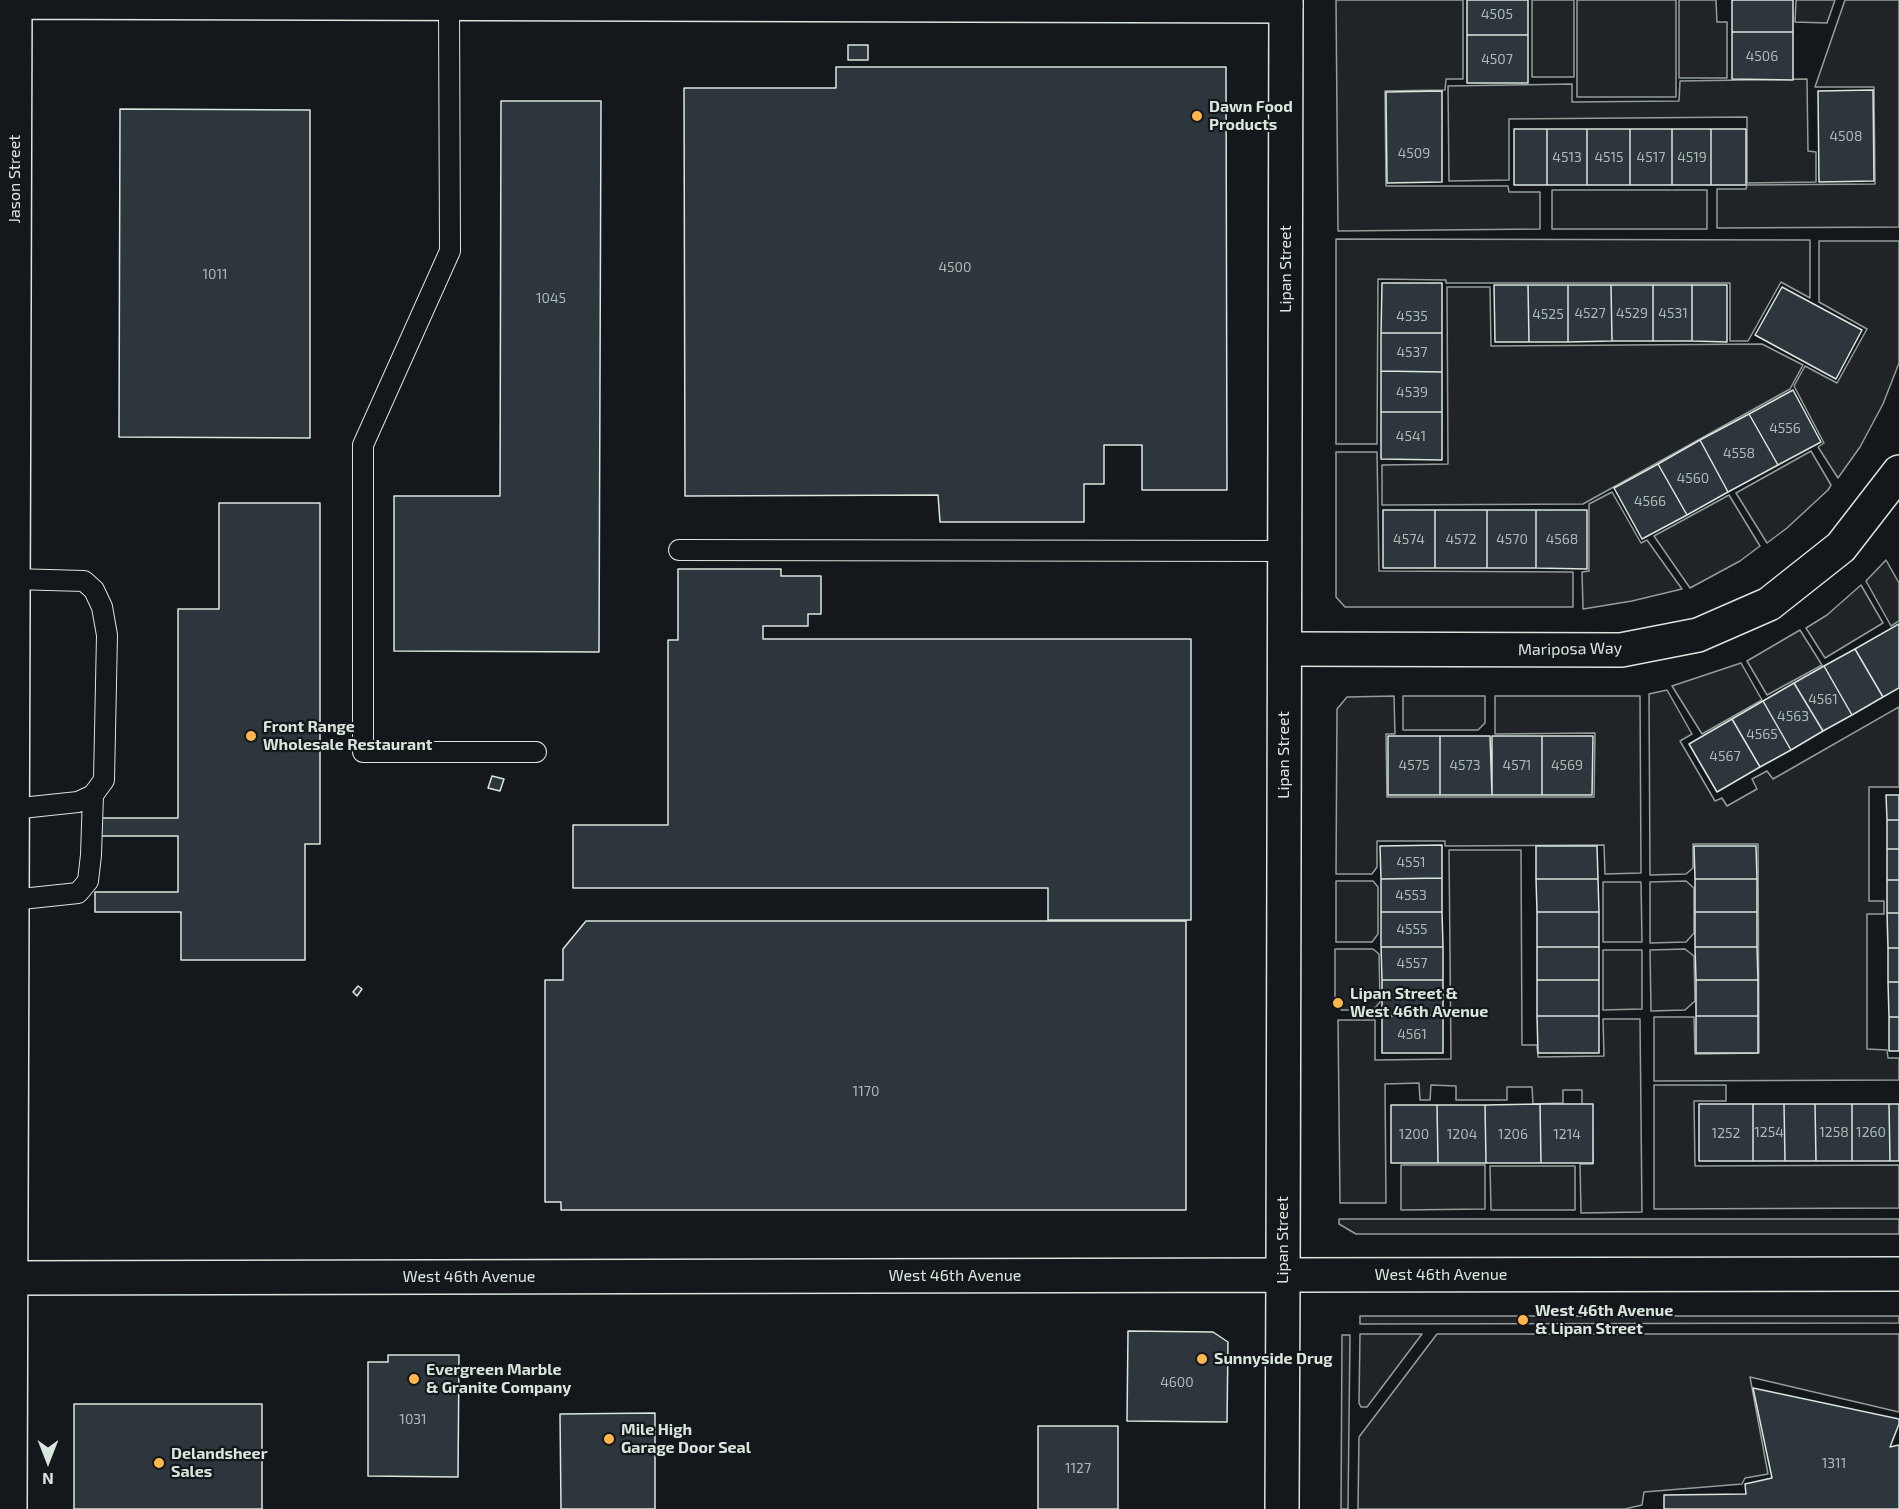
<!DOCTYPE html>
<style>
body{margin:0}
#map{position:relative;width:1899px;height:1509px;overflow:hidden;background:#14181c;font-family:"Exo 2",sans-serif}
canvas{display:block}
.north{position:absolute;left:18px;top:1431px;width:60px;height:60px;-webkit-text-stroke:4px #14181c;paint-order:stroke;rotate:180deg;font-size:16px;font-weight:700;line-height:24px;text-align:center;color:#d8e6dc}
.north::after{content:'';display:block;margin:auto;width:21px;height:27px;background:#d8e6dc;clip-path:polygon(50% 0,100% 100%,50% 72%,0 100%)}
</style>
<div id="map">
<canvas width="1899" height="1509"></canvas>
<div class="north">N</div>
</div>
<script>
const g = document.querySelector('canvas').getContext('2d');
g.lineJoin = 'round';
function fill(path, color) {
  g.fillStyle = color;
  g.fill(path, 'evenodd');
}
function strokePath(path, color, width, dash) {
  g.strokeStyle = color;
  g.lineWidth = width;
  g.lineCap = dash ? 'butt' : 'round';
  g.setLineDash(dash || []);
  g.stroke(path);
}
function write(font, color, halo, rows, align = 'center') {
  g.font = font + ' "Exo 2",sans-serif';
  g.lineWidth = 4.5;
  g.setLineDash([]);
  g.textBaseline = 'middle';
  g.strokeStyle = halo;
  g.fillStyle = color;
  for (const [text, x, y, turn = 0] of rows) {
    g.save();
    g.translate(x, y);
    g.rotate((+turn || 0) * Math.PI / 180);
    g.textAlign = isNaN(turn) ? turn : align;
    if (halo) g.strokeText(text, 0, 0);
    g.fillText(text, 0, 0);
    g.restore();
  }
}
const green = new Path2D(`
 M1336,0H1463V79H1446L1445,90L1385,91L1386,186H1508L1509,192H1540V229L1338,231Z
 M1532,0H1574V77H1532Z
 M1577,0H1676V97H1577Z
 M1679,0H1716L1717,22H1727V78H1679Z
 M1796,0H1835L1827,23L1795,22Z
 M1845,0H1899V227L1717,228V189H1746L1747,185L1875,184L1874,87H1815Z
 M1807,79L1808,151L1816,152V182L1747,183V117L1509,119V180L1449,181L1448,86L1572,84V102L1679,101L1680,81Z
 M1552,190H1707V229H1552Z
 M1336,239L1810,240V298L1781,282L1748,341H1730V283H1446V280L1378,279L1377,444H1336Z
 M1819,241H1899V363L1883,404L1860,447L1838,478L1818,447L1824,443L1794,386L1805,366L1837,383L1867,329L1819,302Z
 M1447,287H1490L1491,346L1762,344L1803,365L1790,389L1583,504L1382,505V465L1448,464Z
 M1811,451L1831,485L1828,490L1787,528L1767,543L1736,493Z
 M1336,452H1377L1379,571L1573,572V607H1345L1336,597Z
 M1612,492L1641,543L1647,540L1682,589L1632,601L1583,609L1582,572L1589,571V504Z
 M1729,495L1760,546L1740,561L1690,588L1654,536Z
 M1886,560L1899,583V621L1891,626L1866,581Z
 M1861,585L1883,623L1825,658L1806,628L1827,615Z
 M1800,630L1822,665L1767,695L1747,661Z
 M1741,663L1762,700L1702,734L1672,686Z
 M1667,690L1692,734L1680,741L1715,801L1722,798L1727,806L1757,789L1752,779L1767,771L1773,779L1899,707V787H1869V901H1884V914H1867V1049L1887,1050L1888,1058H1899V1080L1654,1081V1017H1694L1695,1054L1759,1053L1758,844H1693V868L1686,874L1650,875L1649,694Z
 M1394,696L1395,734H1386L1387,797H1594L1595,733L1495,734V696H1640L1641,873L1605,874L1604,845L1445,846V841H1377V867L1372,874H1336L1337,709L1347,697Z
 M1403,696H1485V723L1478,730H1403Z
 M1449,850H1521L1522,1045H1537L1538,1057L1604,1056L1603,1019H1640L1642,1212L1581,1213L1580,1164H1593L1592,1106L1582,1105V1090H1563V1103L1533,1104L1532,1087H1507V1100H1456V1086L1431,1085L1430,1100H1420L1419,1083L1385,1084L1386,1203H1340L1338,1020H1375V1060L1451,1059Z
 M1336,881H1373L1378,887V934L1372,942H1336Z
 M1686,881L1694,888V933L1686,942L1650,943V882Z
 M1603,882H1641L1642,942H1603Z
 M1335,949H1373L1379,954L1380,1002L1373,1010H1341V998H1335Z
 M1685,949L1694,956L1695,1001L1685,1010L1651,1011L1650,950Z
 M1603,950H1642V1009L1603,1010Z
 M1654,1085H1726V1101H1694L1695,1166L1899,1165V1208L1654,1209Z
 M1401,1165H1485V1209L1401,1210Z
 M1490,1166H1575V1210H1491Z
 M1339,1219H1899V1234H1356L1339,1224Z
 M1360,1316H1899V1323L1360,1324Z
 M1360,1334H1422L1367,1407H1361L1359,1403Z
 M1437,1334H1899V1412L1750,1377L1768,1474L1745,1478L1742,1484L1644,1492L1642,1505L1625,1509H1358L1359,1437Z
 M1342,1335H1350L1348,1509H1341Z`);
const building = new Path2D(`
 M1467,0H1528V35H1467Z
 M1732,0H1793V32H1732Z
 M1732,32H1793V80L1732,79Z
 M1467,35H1528V83H1467Z
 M848,45H868V60H848Z
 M836,67H1226L1227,490H1142V445H1104V484H1084V522H940L938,495L685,496L684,88H836Z
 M1873,90L1874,181L1819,182L1818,91Z
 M1442,91V182L1387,183L1386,92Z
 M501,101H601L599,652L394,651V496H500Z
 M120,109L310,110V438L119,437Z
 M1514,129H1547V185H1514Z
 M1547,129H1587V185H1547Z
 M1587,129H1630V185H1587Z
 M1630,129H1672V185H1630Z
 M1672,129H1711V185H1672Z
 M1711,129H1746V185H1711Z
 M1382,283H1442V333H1381Z
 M1494,285H1528L1529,342H1495Z
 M1528,285H1568V342H1529Z
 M1568,285H1611L1612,341L1568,342Z
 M1611,285H1653V341H1612Z
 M1653,285H1692V341H1653Z
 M1692,285H1727V342L1692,341Z
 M1782,287L1862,330L1836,379L1755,335Z
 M1381,333H1442V372L1381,371Z
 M1381,371L1442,372V412H1381Z
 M1793,390L1821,442L1778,465L1749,414Z
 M1381,412H1442V460L1381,459Z
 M1749,414L1778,465L1728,492L1700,440Z
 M1700,440L1728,492L1687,515L1658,464Z
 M1658,464L1687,515L1642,539L1614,488Z
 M219,503H320V844H305V960H181V912H95V892H178V836H96V818H178V609H219Z
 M1383,510H1435V568H1383Z
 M1435,510H1487V568H1435Z
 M1487,510H1536V568H1487Z
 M1536,510H1587V569L1536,568Z
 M678,569H781V576H821V614H808V626H763V639H1191V920H1048V888H573V825H668V640H678Z
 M1899,624V688L1883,697L1855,649Z
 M1855,649L1883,697L1852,715L1824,666Z
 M1824,666L1852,715L1823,731L1794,683Z
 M1794,683L1823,731L1791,750L1763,701Z
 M1763,701L1791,750L1760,767L1732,719Z
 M1732,719L1760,767L1717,792L1689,744Z
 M1388,736H1440V795H1388Z
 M1440,736H1490L1492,795H1440Z
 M1492,736H1542V795H1492Z
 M1542,736H1593L1592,795H1542Z
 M492,776L504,779L500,791L488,788Z
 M1886,795H1899V820H1887Z
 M1887,820H1899V849H1887Z
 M1442,845V878L1381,879L1380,846Z
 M1536,846H1597L1598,879H1536Z
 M1694,846H1756L1757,879H1695Z
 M1887,849H1899V880H1887Z
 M1442,878V912H1381V879Z
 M1536,879H1598L1599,912H1537Z
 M1695,879H1757V912H1695Z
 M1887,880H1899V913H1887Z
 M1381,912H1442L1443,947H1381Z
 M1537,912H1599V947H1537Z
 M1695,912H1757V947H1695Z
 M1887,913H1899V948H1888Z
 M586,921H1186V1210H561V1202H545V980H563V949Z
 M1381,947H1443V980H1382Z
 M1537,947H1599V980H1537Z
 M1695,947H1757L1758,980H1696Z
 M1888,948H1899V982H1888Z
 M1382,980H1443V1015L1382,1016Z
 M1537,980H1599V1016H1537Z
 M1696,980H1758V1016H1696Z
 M1888,982H1899V1017H1889Z
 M358,986L362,989L357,996L353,992Z
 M1443,1015V1053H1382V1016Z
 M1537,1016H1599V1053H1538Z
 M1696,1016H1758V1053H1696Z
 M1889,1017H1899V1051H1889Z
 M1540,1104L1541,1163H1486L1485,1105Z
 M1540,1104H1593V1163H1541Z
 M1699,1104H1753V1161H1699Z
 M1753,1104H1784L1785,1161H1753Z
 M1784,1104H1815L1816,1161H1785Z
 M1815,1104H1852V1161H1816Z
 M1852,1104H1889L1890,1161H1852Z
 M1889,1104H1899V1161H1890Z
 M1391,1105H1437L1438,1163H1391Z
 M1437,1105H1485L1486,1163H1438Z
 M1128,1331L1213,1332L1228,1342L1227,1422L1127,1421Z
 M388,1355H459L458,1477L368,1476V1362H388Z
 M1753,1388L1899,1419V1424L1890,1447L1899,1445V1509H1664V1495L1746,1494L1745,1484L1772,1478Z
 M74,1404H262V1509H74Z
 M655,1413V1509H561L560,1414Z
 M1038,1426H1118V1509H1038Z`);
const service = new Path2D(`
 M449,4L450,251L363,445V752H536
 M679,550L1285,551
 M12,809L78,802L93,795L104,780L107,635L102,607L94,590L84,581L13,579
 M12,900L78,893L88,881L91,855L93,795`);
const minor = new Path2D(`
 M0,2L1286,6
 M1285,649L1621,650L1698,635L1769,604L1841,547L1899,472
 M11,1278L1283,1275L1282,1509
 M10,1509L15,0`);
const tertiary = new Path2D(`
 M1286,0L1283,1275L1899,1274`);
const markers = [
 [1197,116,6,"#ffb74d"],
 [251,736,6,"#ffb74d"],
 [1338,1003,6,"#ffb74d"],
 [1523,1320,6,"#ffb74d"],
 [1202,1359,6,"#ffb74d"],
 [414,1379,6,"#ffb74d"],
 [609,1439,6,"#ffb74d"],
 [159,1463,6,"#ffb74d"]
];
const numberNames = [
 ["4505",1497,14],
 ["4506",1762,56],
 ["4507",1497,59],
 ["4508",1846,136],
 ["4509",1414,153],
 ["4513",1567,157],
 ["4515",1609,157],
 ["4517",1651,157],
 ["4519",1692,157],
 ["4500",955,267],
 ["1011",215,274],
 ["1045",551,298],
 ["4527",1590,313],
 ["4529",1632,313],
 ["4531",1673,313],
 ["4525",1548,314],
 ["4535",1412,316],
 ["4537",1412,352],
 ["4539",1412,392],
 ["4556",1785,428],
 ["4541",1411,436],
 ["4558",1739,453],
 ["4560",1693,478],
 ["4566",1650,501],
 ["4574",1409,539],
 ["4572",1461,539],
 ["4570",1512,539],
 ["4568",1562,539],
 ["4561",1823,699],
 ["4563",1793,716],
 ["4565",1762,734],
 ["4567",1725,756],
 ["4575",1414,765],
 ["4573",1465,765],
 ["4571",1517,765],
 ["4569",1567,765],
 ["4551",1411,862],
 ["4553",1411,895],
 ["4555",1412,929],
 ["4557",1412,963],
 ["4561",1412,1034],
 ["1170",866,1091],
 ["1254",1769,1132],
 ["1258",1834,1132],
 ["1260",1871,1132],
 ["1252",1726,1133],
 ["1200",1414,1134],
 ["1204",1462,1134],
 ["1206",1513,1134],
 ["1214",1567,1134],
 ["4600",1177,1382],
 ["1031",413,1419],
 ["1311",1834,1463],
 ["1127",1078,1468]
];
const poiNames = [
 ["Dawn Food",1209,107],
 ["Products",1209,125],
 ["Front Range",263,727],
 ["Wholesale Restaurant",263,745],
 ["Lipan Street &",1350,994],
 ["West 46th Avenue",1350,1012],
 ["West 46th Avenue",1535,1311],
 ["& Lipan Street",1535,1329],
 ["Sunnyside Drug",1214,1359],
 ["Evergreen Marble",426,1370],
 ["& Granite Company",426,1388],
 ["Mile High",621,1430],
 ["Garage Door Seal",621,1448],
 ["Delandsheer",171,1454],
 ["Sales",171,1472]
];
const streetNames = [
 ["Jason Street",15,179,-90],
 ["Lipan Street",1286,269,-90],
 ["Mariposa Way",1570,649,-1],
 ["Lipan Street",1284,755,-90],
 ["Lipan Street",1283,1240,-90],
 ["West 46th Avenue",1441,1275],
 ["West 46th Avenue",955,1276],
 ["West 46th Avenue",469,1277]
];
fill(green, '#202428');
strokePath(green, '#939e99', 1.5);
fill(building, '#2c363c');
strokePath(building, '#d8e6dc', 1.5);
strokePath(service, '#d8e6dc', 22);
strokePath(minor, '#d8e6dc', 36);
strokePath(tertiary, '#d8e6dc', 36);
strokePath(service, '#14181c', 20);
strokePath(minor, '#14181c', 33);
strokePath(tertiary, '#14181c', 33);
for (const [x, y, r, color] of markers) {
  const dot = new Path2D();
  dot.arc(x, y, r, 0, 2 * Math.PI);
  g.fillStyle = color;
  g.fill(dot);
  strokePath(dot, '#14181c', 2);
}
write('14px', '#adbab4', null, numberNames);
write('bold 16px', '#d8e6dc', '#14181c', poiNames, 'left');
write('16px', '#d8e6dc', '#14181c', streetNames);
</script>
